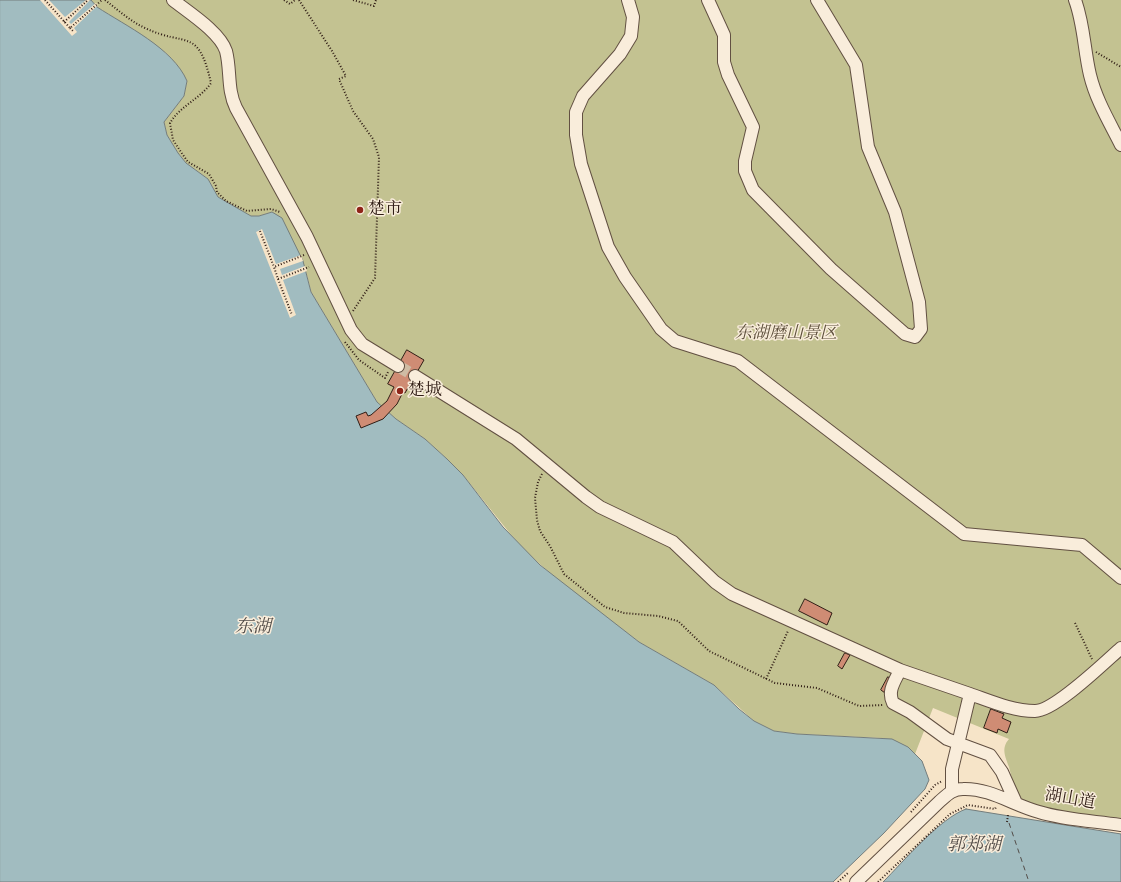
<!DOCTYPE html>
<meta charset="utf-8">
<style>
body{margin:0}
canvas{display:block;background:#f6e4c8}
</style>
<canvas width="1121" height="882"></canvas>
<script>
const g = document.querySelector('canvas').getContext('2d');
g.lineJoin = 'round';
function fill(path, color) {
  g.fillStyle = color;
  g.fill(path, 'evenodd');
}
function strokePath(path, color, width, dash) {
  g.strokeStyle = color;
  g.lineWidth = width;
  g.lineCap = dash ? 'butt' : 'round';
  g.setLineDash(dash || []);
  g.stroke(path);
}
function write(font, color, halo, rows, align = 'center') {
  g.font = font + ' "IM FELL DW Pica","Noto Serif SC",serif';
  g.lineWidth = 3;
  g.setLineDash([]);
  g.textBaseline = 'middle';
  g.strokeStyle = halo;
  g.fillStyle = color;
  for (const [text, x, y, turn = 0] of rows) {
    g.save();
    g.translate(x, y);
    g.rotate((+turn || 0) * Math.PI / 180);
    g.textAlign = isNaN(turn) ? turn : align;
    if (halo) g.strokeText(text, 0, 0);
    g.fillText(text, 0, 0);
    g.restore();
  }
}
const green = new Path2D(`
 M91,0H1121V818C1103,816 1029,810 1019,799C1015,793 1011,774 1009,767C1005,756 1001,748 1009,739L933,708L915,754L908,747L881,738L797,734L774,731L754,721L714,685L639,642L564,586L520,546L463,475L447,459L425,439L396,419L377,402L311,292C304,255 292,242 272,212L259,216H251L218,197L208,179L186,163L178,153L167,135L164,122L184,96L187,81L167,54L97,7Z`);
const water = new Path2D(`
 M0,0H91L97,7C126,26 173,48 187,81L184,96L164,122L167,135L178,153L186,163L208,179L218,197L251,216H259L272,212L282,218L303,261L311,292L377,402L396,419L425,439L447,459L463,475L503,527L540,565L639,642L714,685L739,709L754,721L774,731L797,734L892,739L908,747L922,761L929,780L925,789L884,833L833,882H0Z
 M966,809L1121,834V882H883C903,862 940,818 966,809Z`);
const pier = new Path2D(`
 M40,0H49L65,17L86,0H90L69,22L71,24L96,3L98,5L74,28L77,32L72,36Z
 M262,229L276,264L301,255L303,261L280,269L282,275L305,266L307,271L283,280L296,315L290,318L256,232Z`);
const ferry = new Path2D(`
 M1009,823L1029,882`);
const building = new Path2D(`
 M407,350L424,360L405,393L403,392L397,404L383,419L361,428L356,416L366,412L368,416L371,415L387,401L394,387L388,384Z
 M805,599L832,613L827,625L799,611Z
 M845,653L850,655L842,669L838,666Z
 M888,677L892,679L885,693L881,690Z
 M991,709L1004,714L1002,718L1011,722L1007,733L998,729L997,733L984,728Z`);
const minorTunnel = new Path2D(`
 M398,366L415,376`);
const path = new Path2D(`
 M45,0L70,28L102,0
 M105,0C118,10 130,21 145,28C187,48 198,26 211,83C200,99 180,106 170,123L173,140L183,155L188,162L209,174L216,186L217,192L226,201L247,211L271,209L280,212
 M284,0L290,4L295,0
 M299,0L332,51L346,76L339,79L353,111L373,139L379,157L375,278L353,311
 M353,0L374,6L376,0
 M64,22L88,0
 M70,28L74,32
 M1096,52L1121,67
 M260,231L274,267
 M304,255L274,267L278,279L309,267
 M278,279L292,315
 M345,342L359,360L385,378L388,372
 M542,474L538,482L535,498L537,520L540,531L550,546L564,574L605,607L624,613L658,616L678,621L709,651L775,683L817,688L859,706L884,705
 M1075,623L1092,659
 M766,679L788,631
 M911,812L935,785L942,781
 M1007,822L1008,815
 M838,882L849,872
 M878,882L950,814L968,805L995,809L996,807`);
const minor = new Path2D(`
 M173,0C188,12 220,32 226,51C231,70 227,90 236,108L307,237L351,330L362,344L398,366
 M628,0L633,17L631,36L620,54L583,96L576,112V135L581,164L608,247L625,277L661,329L675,341L738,361L964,534L1082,545L1121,578
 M708,0L724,35V62L728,75L753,127L745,161V171L753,190L831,269L905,334L915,337L921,329L919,302L895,212L868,147L856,65L817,0
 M1075,0C1084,24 1084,50 1090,75C1096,100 1110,123 1121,145
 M415,376L516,439L586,497L600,507L673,542L715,582L732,594L900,670L970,694
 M900,670C895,681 887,691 893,703L910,712L947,739L990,755L1002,772L1016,803
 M952,790V769L970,694C990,701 1013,711 1035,711C1055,711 1105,662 1121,648
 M856,882L939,802C947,795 952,789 963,789C990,788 1013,805 1039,812C1065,820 1094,821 1121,825`);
const markers = [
 [360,210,4,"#8f2418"],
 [400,391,4,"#8f2418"]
];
const poiNames = [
 ["楚市",368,210],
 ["楚城",408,391]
];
const parkNames = [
 ["东湖磨山景区",786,334]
];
const streetNames = [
 ["湖山道",1070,800,10]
];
const waterNames = [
 ["东湖",253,628],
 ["郭郑湖",974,846]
];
fill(green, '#c3c291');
fill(water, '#a1bcc0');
strokePath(water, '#747d7c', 1);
fill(pier, '#f6e4c8');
strokePath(ferry, '#534d49', 1, [5, 4]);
fill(building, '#cf8c74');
strokePath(building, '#311e16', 1);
strokePath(minorTunnel, '#cfbca4', 12, [12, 6]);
strokePath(minor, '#625042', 14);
strokePath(path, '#311e16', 2, [1, 2]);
strokePath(minor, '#f9eddb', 12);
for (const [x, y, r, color] of markers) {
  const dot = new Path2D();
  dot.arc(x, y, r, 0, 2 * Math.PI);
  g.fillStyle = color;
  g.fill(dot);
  strokePath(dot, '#f9eddb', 1.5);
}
write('17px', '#311e16', '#f9eddb', poiNames, 'left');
write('italic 17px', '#5d4f3b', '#f9eddb', parkNames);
write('17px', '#311e16', '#f9eddb', streetNames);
write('italic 18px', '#534d49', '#f9eddb', waterNames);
</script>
